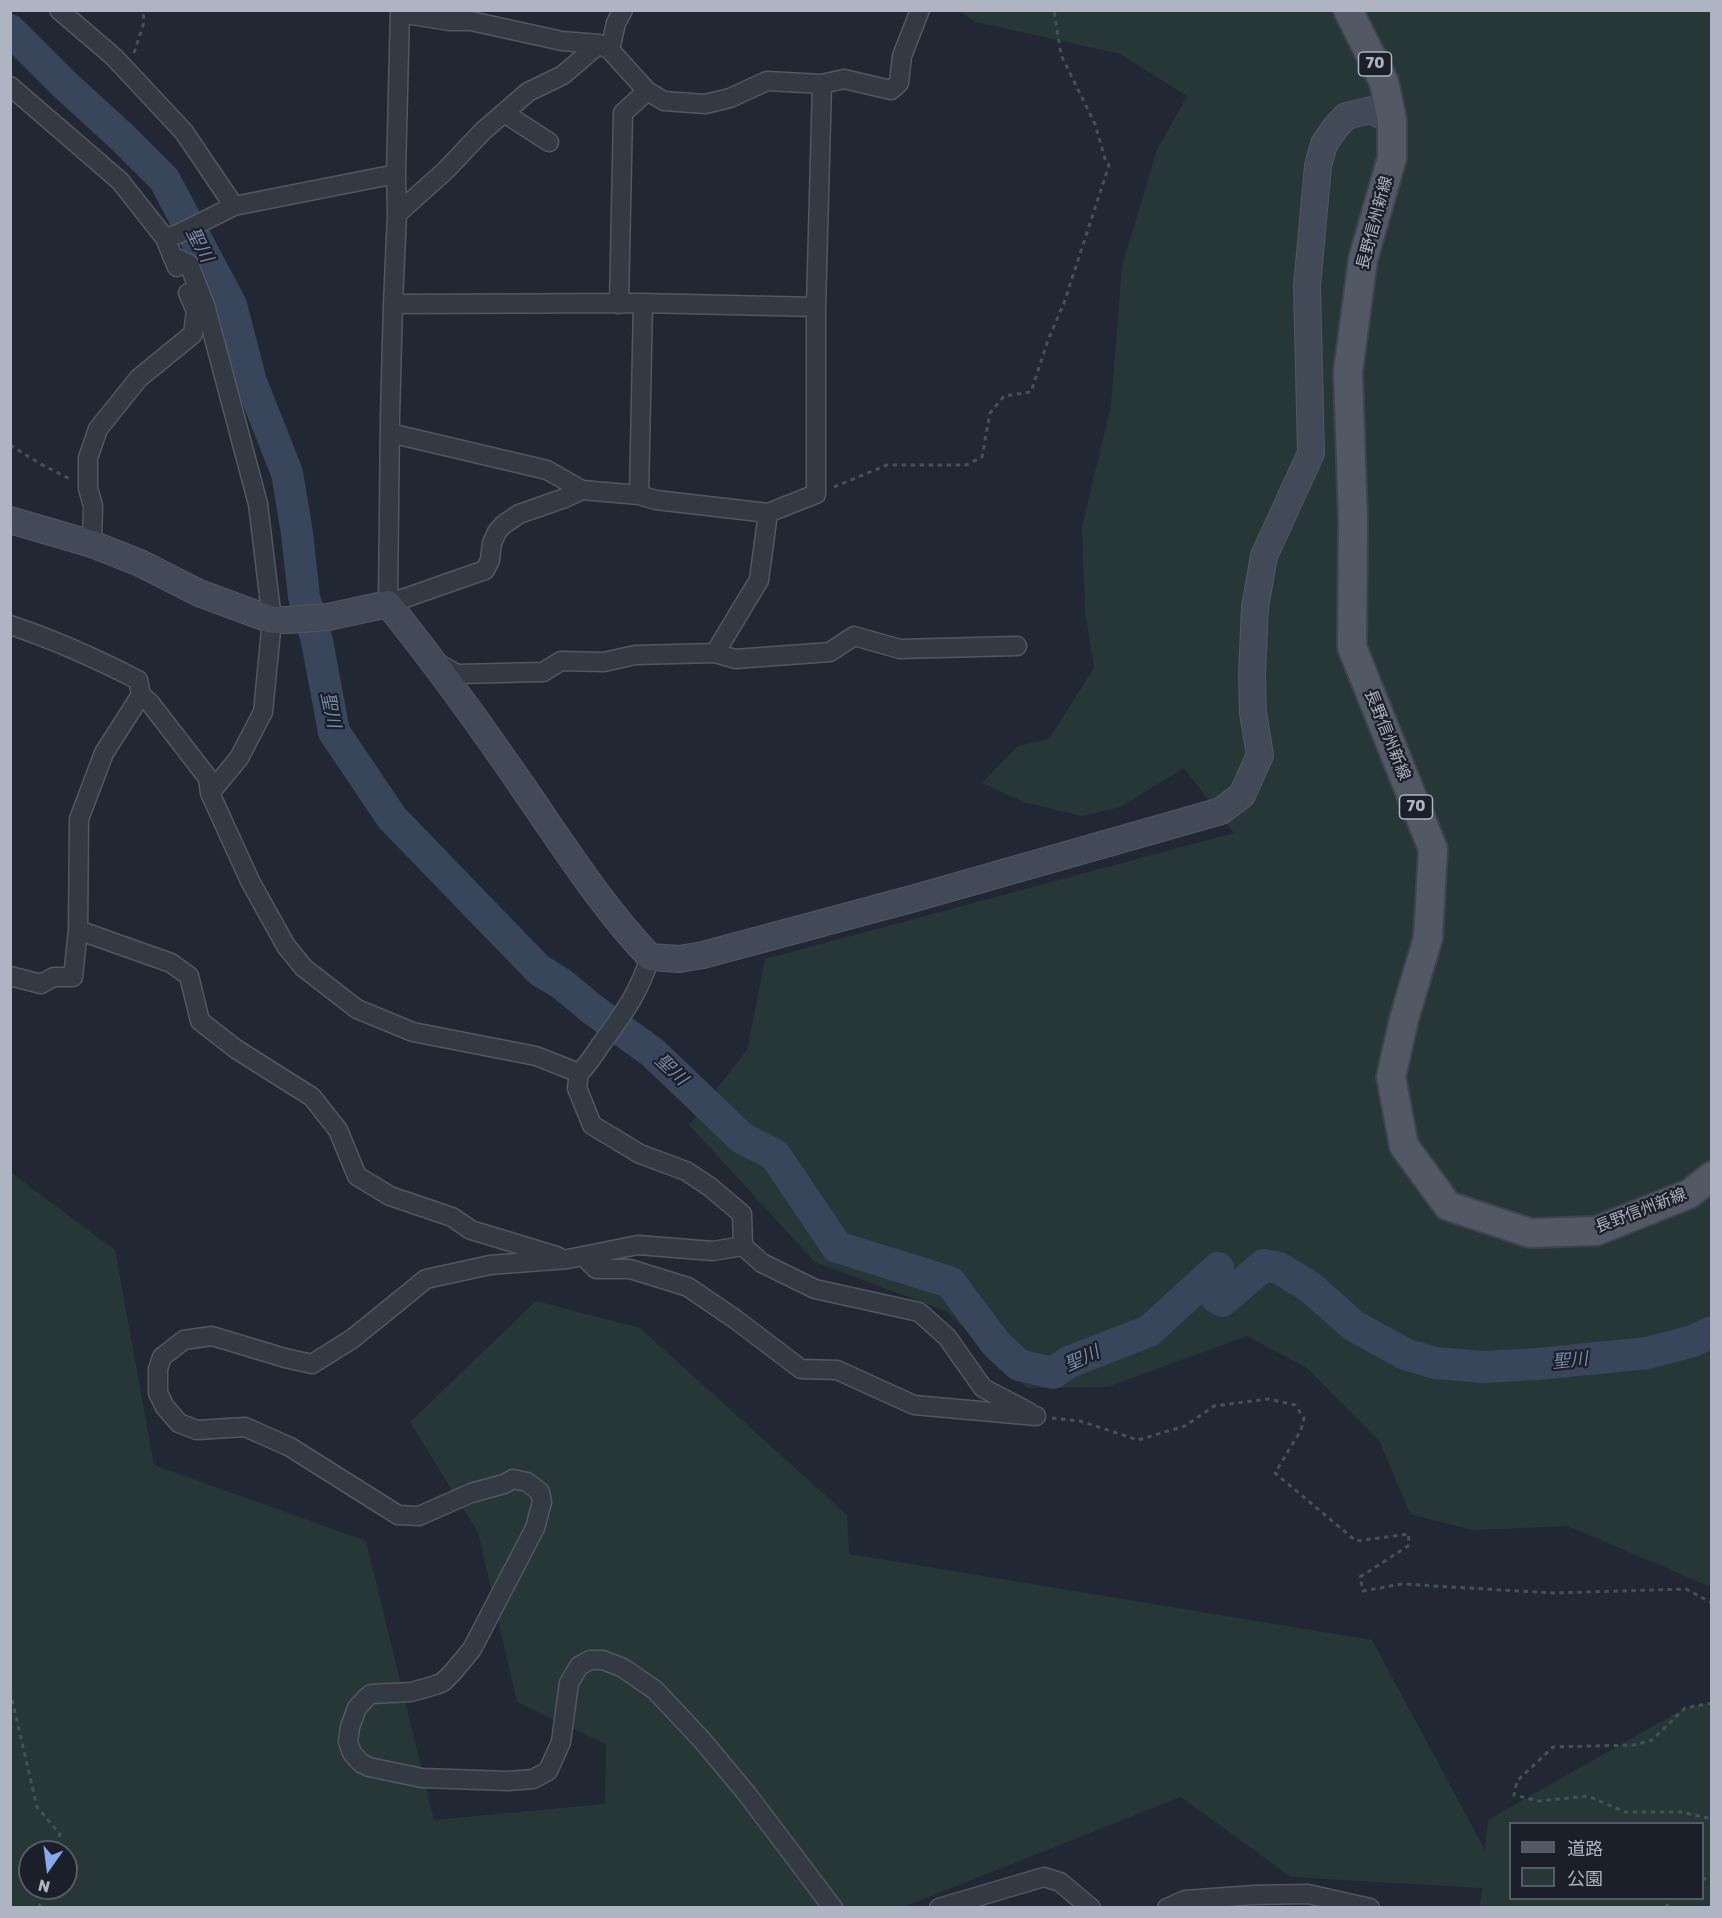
<!DOCTYPE html>
<meta charset="utf-8">
<style>
body{margin:0}
#map{position:relative;width:1722px;height:1918px;overflow:hidden;background:#212833;font-family:Rubik,"Noto Sans JP",sans-serif}
canvas{display:block}
.frame{position:absolute;inset:0;border:12px solid #aeb4c1;pointer-events:none}
.legend{position:absolute;left:1509px;top:1822px;width:195px;height:78px;box-sizing:border-box;background:#1a1f29;border:2px solid #555b66;margin:0;padding:8px 10px;list-style:none;font-size:18px;color:#aeb4c1}
.legend li{display:flex;align-items:center;gap:12px;height:30px}
.legend b{width:30px;border:2px solid #555b66}
.north{position:absolute;left:18px;top:1840px;width:60px;height:60px;box-sizing:border-box;background:#1a1f29;border:2px solid #555b66;border-radius:50%;rotate:194deg;font-size:16px;font-weight:700;line-height:24px;text-align:center;color:#aeb4c1}
.north::after{content:'';display:block;margin:auto;width:21px;height:27px;background:#88a8ec;clip-path:polygon(50% 0,100% 100%,50% 72%,0 100%)}
</style>
<div id="map">
<canvas width="1722" height="1918"></canvas>
<div class="frame"></div>
<ul class="legend">
<li><b style="height:8px;background:#525864"></b>道路</li>
<li><b style="height:16px;background:#273738"></b>公園</li>
</ul>
<div class="north">N</div>
</div>
<script>
const g = document.querySelector('canvas').getContext('2d');
g.lineJoin = 'round';
function fill(path, color) {
  g.fillStyle = color;
  g.fill(path, 'evenodd');
}
function strokePath(path, color, width, dash) {
  g.strokeStyle = color;
  g.lineWidth = width;
  g.lineCap = dash ? 'butt' : 'round';
  g.setLineDash(dash || []);
  g.stroke(path);
}
function write(font, color, halo, rows, align = 'center') {
  g.font = font + ' Rubik,"Noto Sans JP",sans-serif';
  g.lineWidth = 4.5;
  g.setLineDash([]);
  g.textBaseline = 'middle';
  g.strokeStyle = halo;
  g.fillStyle = color;
  for (const [text, x, y, turn = 0] of rows) {
    g.save();
    g.translate(x, y);
    g.rotate((+turn || 0) * Math.PI / 180);
    g.textAlign = isNaN(turn) ? turn : align;
    if (halo) g.strokeText(text, 0, 0);
    g.fillText(text, 0, 0);
    g.restore();
  }
}
const green = new Path2D(`
 M959,11H1711V1587L1568,1526L1473,1530L1410,1514L1380,1442L1307,1368L1247,1336L1107,1387L1027,1388L946,1311L815,1262L689,1125L747,1050L765,959L1234,833L1184,768L1120,807L1082,816L1023,802L982,783L1018,746L1049,739L1094,668L1085,611L1082,526L1111,406L1122,266L1157,150L1187,96L1120,54L976,22Z
 M10,1172L115,1250L154,1465L366,1541L434,1820L605,1804L606,1744L517,1702L478,1532L410,1422L536,1301L640,1328L847,1515L849,1554L1372,1640L1485,1850L1488,1820L1685,1708L1711,1703V1907H1480L1482,1888L1291,1877L1181,1797L903,1907H11ZM1510,1824H1702V1898H1510ZM30,1852H66V1888H30Z`);
const river = new Path2D(`
 M10,30L65,85L123,138L164,179L231,305L251,382L287,473L297,533L304,597L317,641L334,732L392,818L539,970L562,984L592,1009L652,1052L742,1138L775,1155L837,1247L950,1282L997,1345L1019,1365L1053,1373L1069,1362L1149,1331L1218,1268L1216,1297L1222,1301L1264,1265L1279,1268L1310,1287L1354,1326L1405,1354L1435,1363L1485,1367L1538,1364L1647,1353L1693,1341L1712,1332`);
const path = new Path2D(`
 M134,53L144,22L143,10
 M10,445L39,463L72,480
 M834,487L887,465H966L982,457L990,413L1004,396L1031,392L1048,340L1064,303L1109,165L1106,162L1095,124L1061,55L1054,10
 M1052,1418L1080,1421L1138,1440L1185,1426L1214,1406L1268,1399L1295,1405L1304,1418L1301,1430L1275,1473L1356,1541L1409,1534L1408,1546L1360,1577L1363,1591L1402,1584L1553,1593L1686,1589L1712,1603
 M10,1691L37,1807L60,1834L55,1852
 M1712,1703L1685,1708L1652,1740L1634,1745L1553,1747L1517,1781L1514,1795L1539,1801L1588,1796L1625,1812H1681L1712,1819
 M1702,1879H1712
 M39,1908L44,1888
 M1668,1908L1667,1906L1670,1898`);
const street = new Path2D(`
 M59,10L114,57L184,132L234,206
 M400,10L396,174L397,214L393,304L390,417L388,604L485,570L490,560L492,543L497,532L503,525L519,514L565,498L582,490L639,495L656,500L768,513L816,494V307L822,84
 M400,13L449,21H471L562,41L599,44L610,50L647,91L664,101L705,104L730,98L767,81L822,84L844,79L891,90L899,83L902,56L920,10
 M610,50L616,23L623,10
 M10,86L120,181L165,238L177,267
 M504,113L549,142
 M397,214L445,171L483,131L528,92L563,75L599,44
 M165,238L178,234L234,206L396,174
 M393,304L643,303L816,307
 M619,304L623,113L647,91
 M390,433L547,470L582,490
 M639,495L643,303
 M92,544L93,506L88,488V458L98,429L139,378L193,334L196,311L188,293
 M10,625C55,640 97,659 138,680L141,695L104,753L79,819L78,930L73,977H54L41,984L10,976
 M715,653L759,580L768,513
 M437,663L457,674L543,672L561,661L604,662L635,655L715,653L735,659L830,652L854,636L900,649L1017,646
 M141,695L150,703L208,778L210,793L239,758L263,712L272,620L258,504L206,308L189,264L172,256
 M210,793L250,881L286,946L304,968L357,1009L413,1032L536,1056L579,1073
 M78,930L171,963L189,976L200,1021L236,1049L312,1097L338,1130L357,1176L390,1196L452,1217L471,1230L557,1256
 M650,957C639,993 623,1014 602,1043C594,1054 589,1064 579,1073L577,1088L592,1125L640,1154L686,1171L710,1187L742,1214L743,1246L713,1251L638,1245L568,1259L490,1265L426,1279L352,1339L312,1364L285,1358L212,1336L184,1340L162,1357L158,1369V1393L165,1407L179,1423L197,1430L245,1427L290,1447L398,1515L419,1516L471,1493L504,1484L513,1479L527,1482L540,1492L542,1502L535,1528L472,1649L453,1672L443,1682L436,1685L411,1692L371,1694L366,1698L357,1708L350,1727L348,1742L352,1753L361,1763L369,1767L422,1778L508,1781L533,1779L548,1771L561,1742L569,1683L579,1666L590,1660H603L623,1668L655,1690L702,1740L747,1794L833,1908
 M743,1246L762,1263L815,1289L919,1312L947,1337L983,1388L1029,1412
 M583,1256L596,1269H630L688,1287L735,1319L801,1369L837,1370L914,1405L1036,1416
 M939,1908L1044,1877L1060,1882L1091,1908
 M1167,1908L1185,1900L1254,1895L1308,1894L1370,1908`);
const secondary = new Path2D(`
 M10,520L92,544L140,563L199,593L272,620H288L328,617L388,604C438,666 484,730 529,796C567,851 604,909 650,957L679,959L703,955L915,898L1221,811L1242,795L1260,755L1253,713L1252,675L1255,607L1264,556L1311,453L1307,286L1318,166L1324,144L1335,128L1346,116L1371,110L1392,120`);
const primary = new Path2D(`
 M1348,10L1384,82L1392,120V158L1363,259L1348,372L1353,521L1352,647L1433,849L1428,938L1404,1019L1391,1077L1404,1146L1448,1206L1530,1233L1596,1231L1689,1194L1712,1176`);
const shields = [
 [1375,64,33],
 [1416,807,33]
];
const shieldNames = [
 ["70",1375,64],
 ["70",1416,807]
];
const streetNames = [
 ["長野信州新線",1375,223,-75],
 ["長野信州新線",1387,735,68],
 ["長野信州新線",1641,1211,-21]
];
const waterNames = [
 ["聖川",199,245,62],
 ["聖川",330,710,78],
 ["聖川",671,1070,43],
 ["聖川",1082,1359,-25],
 ["聖川",1570,1361,-6]
];
fill(green, '#273738');
strokePath(river, '#38455b', 32);
strokePath(street, '#525762', 21);
strokePath(secondary, '#525762', 28);
strokePath(primary, '#3e434e', 32);
strokePath(path, '#445256', 3, [4.5, 4.5]);
strokePath(street, '#343a44', 18);
strokePath(secondary, '#424957', 26);
strokePath(primary, '#525864', 28);
for (const [x, y, w] of shields) {
  const box = new Path2D();
  box.roundRect(x - w / 2, y - 12, w, 24, 4.5);
  g.fillStyle = '#1a1f29';
  g.fill(box);
  strokePath(box, '#aeb4c1', 1.5);
}
write('bold 15px', '#aeb4c1', null, shieldNames);
write('16px', '#aeb4c1', '#1a1f29', streetNames);
write('italic 18px', '#798aa7', '#1a1f29', waterNames);
</script>
